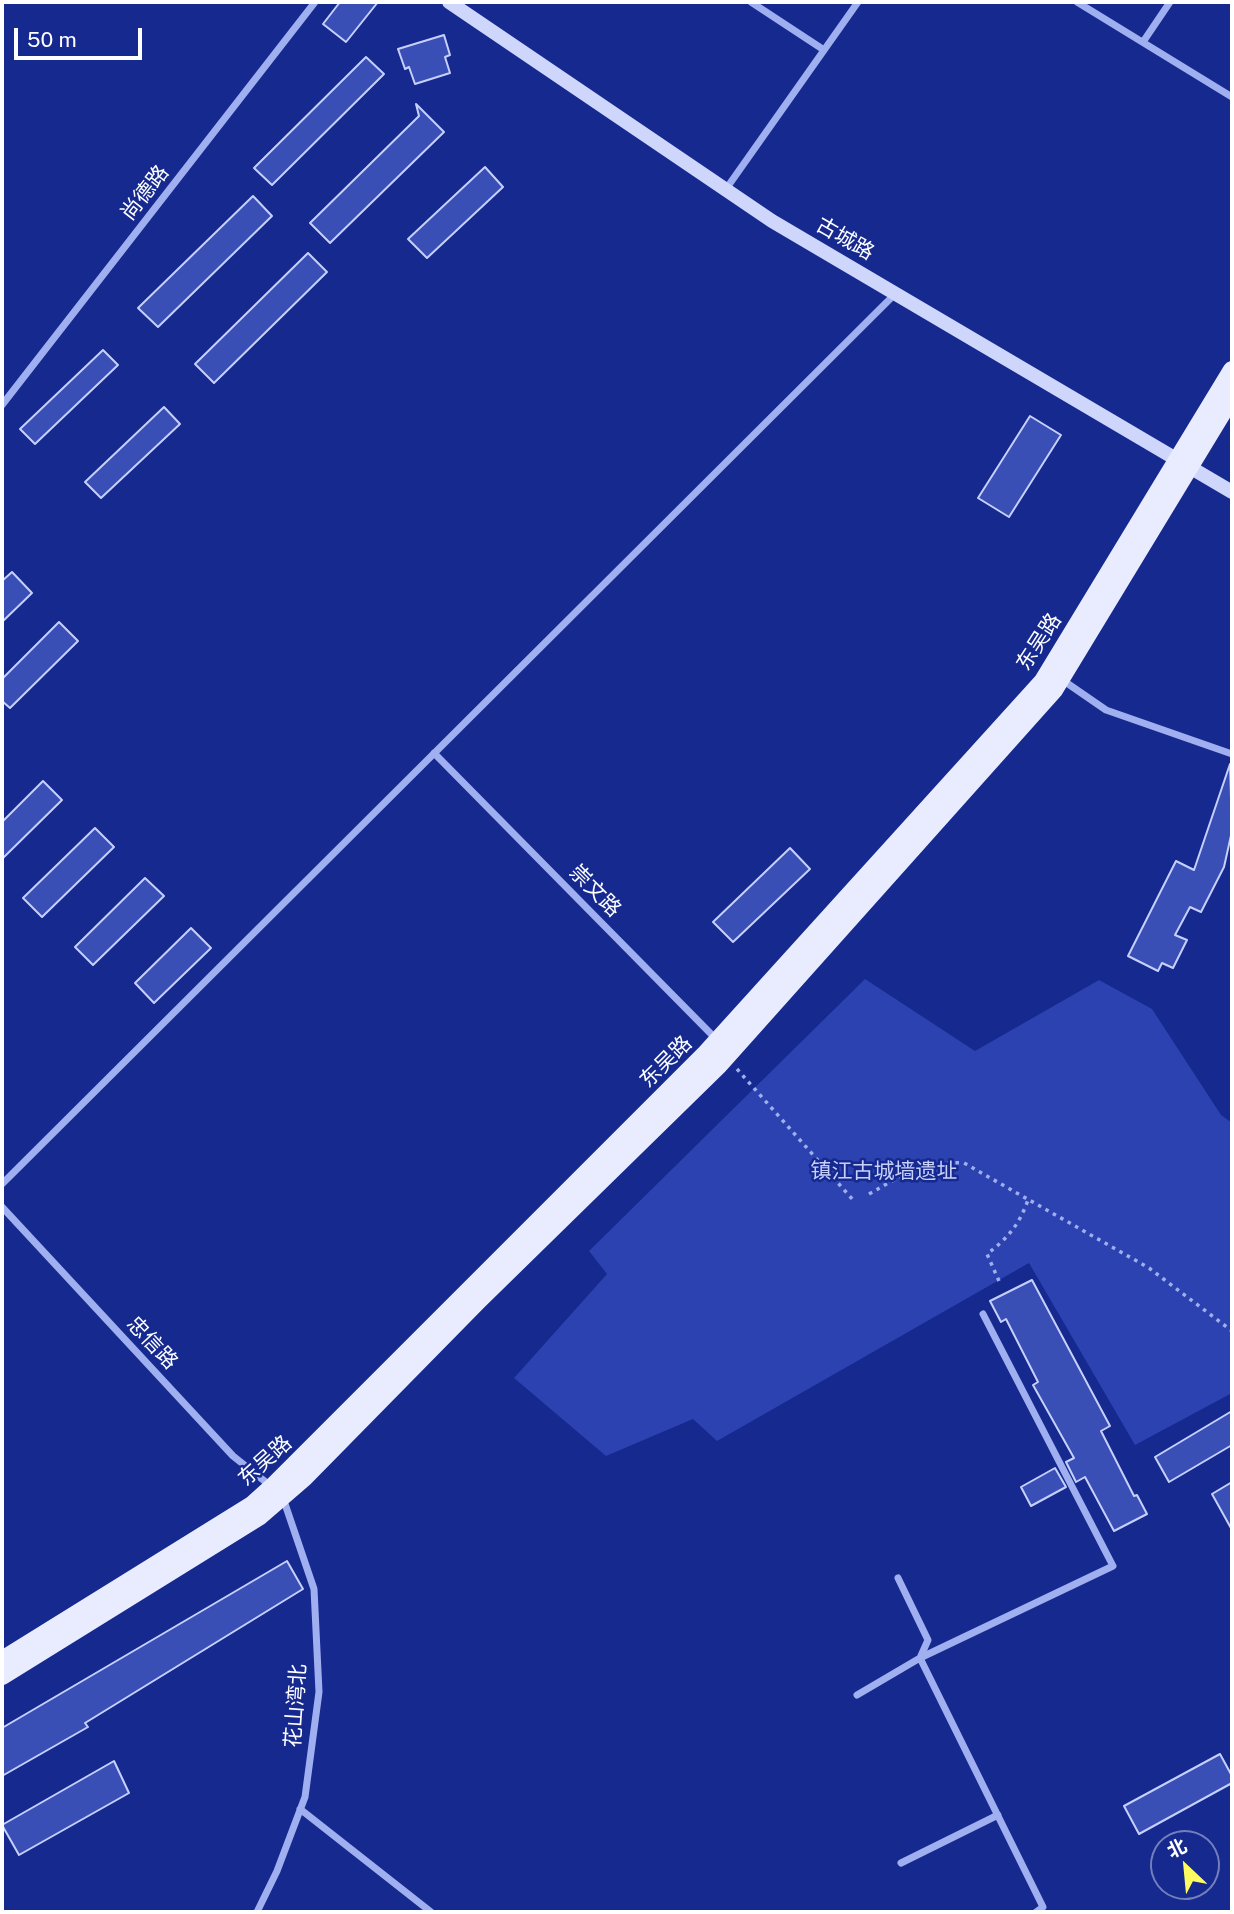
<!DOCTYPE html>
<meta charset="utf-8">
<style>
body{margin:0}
#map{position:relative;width:1234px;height:1914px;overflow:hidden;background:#15298f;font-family:"Public Sans","Noto Sans SC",sans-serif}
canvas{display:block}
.frame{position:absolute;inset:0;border:4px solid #fff;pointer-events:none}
.north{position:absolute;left:1150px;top:1830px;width:70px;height:70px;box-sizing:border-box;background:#15298f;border:2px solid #737fbc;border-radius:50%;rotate:334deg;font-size:19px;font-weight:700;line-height:28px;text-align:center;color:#fff}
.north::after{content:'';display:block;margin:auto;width:24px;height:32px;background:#fffc5f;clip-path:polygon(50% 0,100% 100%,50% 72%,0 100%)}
.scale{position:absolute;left:14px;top:28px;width:128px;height:32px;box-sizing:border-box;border:4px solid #fff;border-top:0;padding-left:9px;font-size:21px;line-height:24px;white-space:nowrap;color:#fff;-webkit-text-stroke:5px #15298f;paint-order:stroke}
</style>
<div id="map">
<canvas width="1234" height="1914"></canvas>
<div class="frame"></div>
<div class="north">北</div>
<div class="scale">50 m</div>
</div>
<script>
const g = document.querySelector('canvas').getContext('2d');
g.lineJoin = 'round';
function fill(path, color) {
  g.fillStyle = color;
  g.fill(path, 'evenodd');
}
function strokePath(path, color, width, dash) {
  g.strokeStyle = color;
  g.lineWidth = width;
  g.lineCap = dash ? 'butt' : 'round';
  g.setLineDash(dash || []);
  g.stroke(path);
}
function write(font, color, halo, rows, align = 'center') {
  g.font = font + ' "Public Sans","Noto Sans SC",sans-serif';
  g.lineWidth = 5;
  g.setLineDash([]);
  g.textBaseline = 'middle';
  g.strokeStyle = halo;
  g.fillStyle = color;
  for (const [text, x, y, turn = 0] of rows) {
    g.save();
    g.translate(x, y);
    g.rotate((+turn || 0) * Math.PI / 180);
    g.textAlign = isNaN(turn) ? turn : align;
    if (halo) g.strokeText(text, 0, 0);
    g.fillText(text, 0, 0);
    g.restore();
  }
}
const green = new Path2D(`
 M865,979L975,1051L1099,980L1152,1009L1221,1115L1232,1123V1393L1135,1445L1029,1263L717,1441L693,1419L606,1456L514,1378L607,1274L589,1251Z`);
const building = new Path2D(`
 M340,2H378L346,42L323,24Z
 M444,35L450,55L445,57L450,73L415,84L409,67L405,69L398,49Z
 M366,57L384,74L272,185L254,168Z
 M416,104L444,132L330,243L310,223L419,116Z
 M485,167L503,187L427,258L408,239Z
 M253,196L272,216L158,327L138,308Z
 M308,253L327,272L214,383L195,364Z
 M103,350L118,365L35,444L20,429Z
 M164,407L180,424L101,498L85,482Z
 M1030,416L1061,435L1009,517L978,498Z
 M12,572L32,593L2,622V581Z
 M59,622L78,641L10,708L2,701V679Z
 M1230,764L1232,831L1224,867L1201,912L1190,907L1175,935L1187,940L1173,968L1162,963L1158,971L1128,956L1176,861L1194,870Z
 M43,781L62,800L2,859V822Z
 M95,828L114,847L42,917L23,898Z
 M790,848L810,869L733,942L713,922Z
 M145,878L164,896L93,965L75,947Z
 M191,928L211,948L154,1003L135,983Z
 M1032,1280L1110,1426L1101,1431L1134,1496L1137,1495L1147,1514L1114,1531L1085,1477L1076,1482L1066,1462L1074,1458L1033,1385L1038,1382L1006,1319L1001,1322L990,1301Z
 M1232,1411V1445L1169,1482L1155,1457Z
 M1055,1468L1066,1487L1031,1506L1021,1487Z
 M1232,1482V1530L1212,1494Z
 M287,1561L303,1589L85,1723L88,1727L2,1776V1728Z
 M1220,1754L1232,1776V1783L1139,1834L1124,1806Z
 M114,1761L129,1793L19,1855L2,1825Z`);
const path = new Path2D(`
 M737,1069L854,1201
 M869,1194C905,1174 922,1161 964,1163L1149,1268L1232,1331
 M999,1281L987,1254C1008,1238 1019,1225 1028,1200`);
const street = new Path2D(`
 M751,2L824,50
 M1077,2L1232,97
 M1143,42L1170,2
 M726,189L858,2
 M2,405L315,2
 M1061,679L1106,710L1232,754
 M434,753L717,1040
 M2,1184L895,294
 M2,1207L233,1456L272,1487
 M898,1578L928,1640L920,1658L1043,1907L1036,1912
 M857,1695L920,1658L1113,1566L983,1314
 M300,1809L431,1912
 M901,1863L998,1815
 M257,1912L277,1871L305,1797L319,1692L314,1589L283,1498`);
const secondary = new Path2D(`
 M449,2L772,221L1232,492`);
const primary = new Path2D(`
 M2,1660L252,1505L272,1487L706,1053L1043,681L1232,370
 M2,1676L260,1516L304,1478L478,1301L719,1065L1054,690L1232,397`);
const streetNames = [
 ["尚德路",145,193,-52],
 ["古城路",845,239,30],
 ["东吴路",1039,642,-57],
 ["崇文路",595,891,45],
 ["东吴路",666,1062,-45],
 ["忠信路",152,1343,47],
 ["东吴路",265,1461,-42],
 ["花山湾北",296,1706,-86]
];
const parkNames = [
 ["镇江古城墙遗址",884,1172]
];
fill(green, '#2b42b0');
fill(building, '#394fb6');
strokePath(building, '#c7d0fc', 2);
strokePath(path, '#a0aff0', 3.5, [3.5, 5]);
strokePath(street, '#a0aff0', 7);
strokePath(secondary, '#ced6fb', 14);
strokePath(primary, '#e9ecff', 18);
write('21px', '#fff', '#15298f', streetNames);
write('21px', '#c7d0fc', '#15298f', parkNames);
</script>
